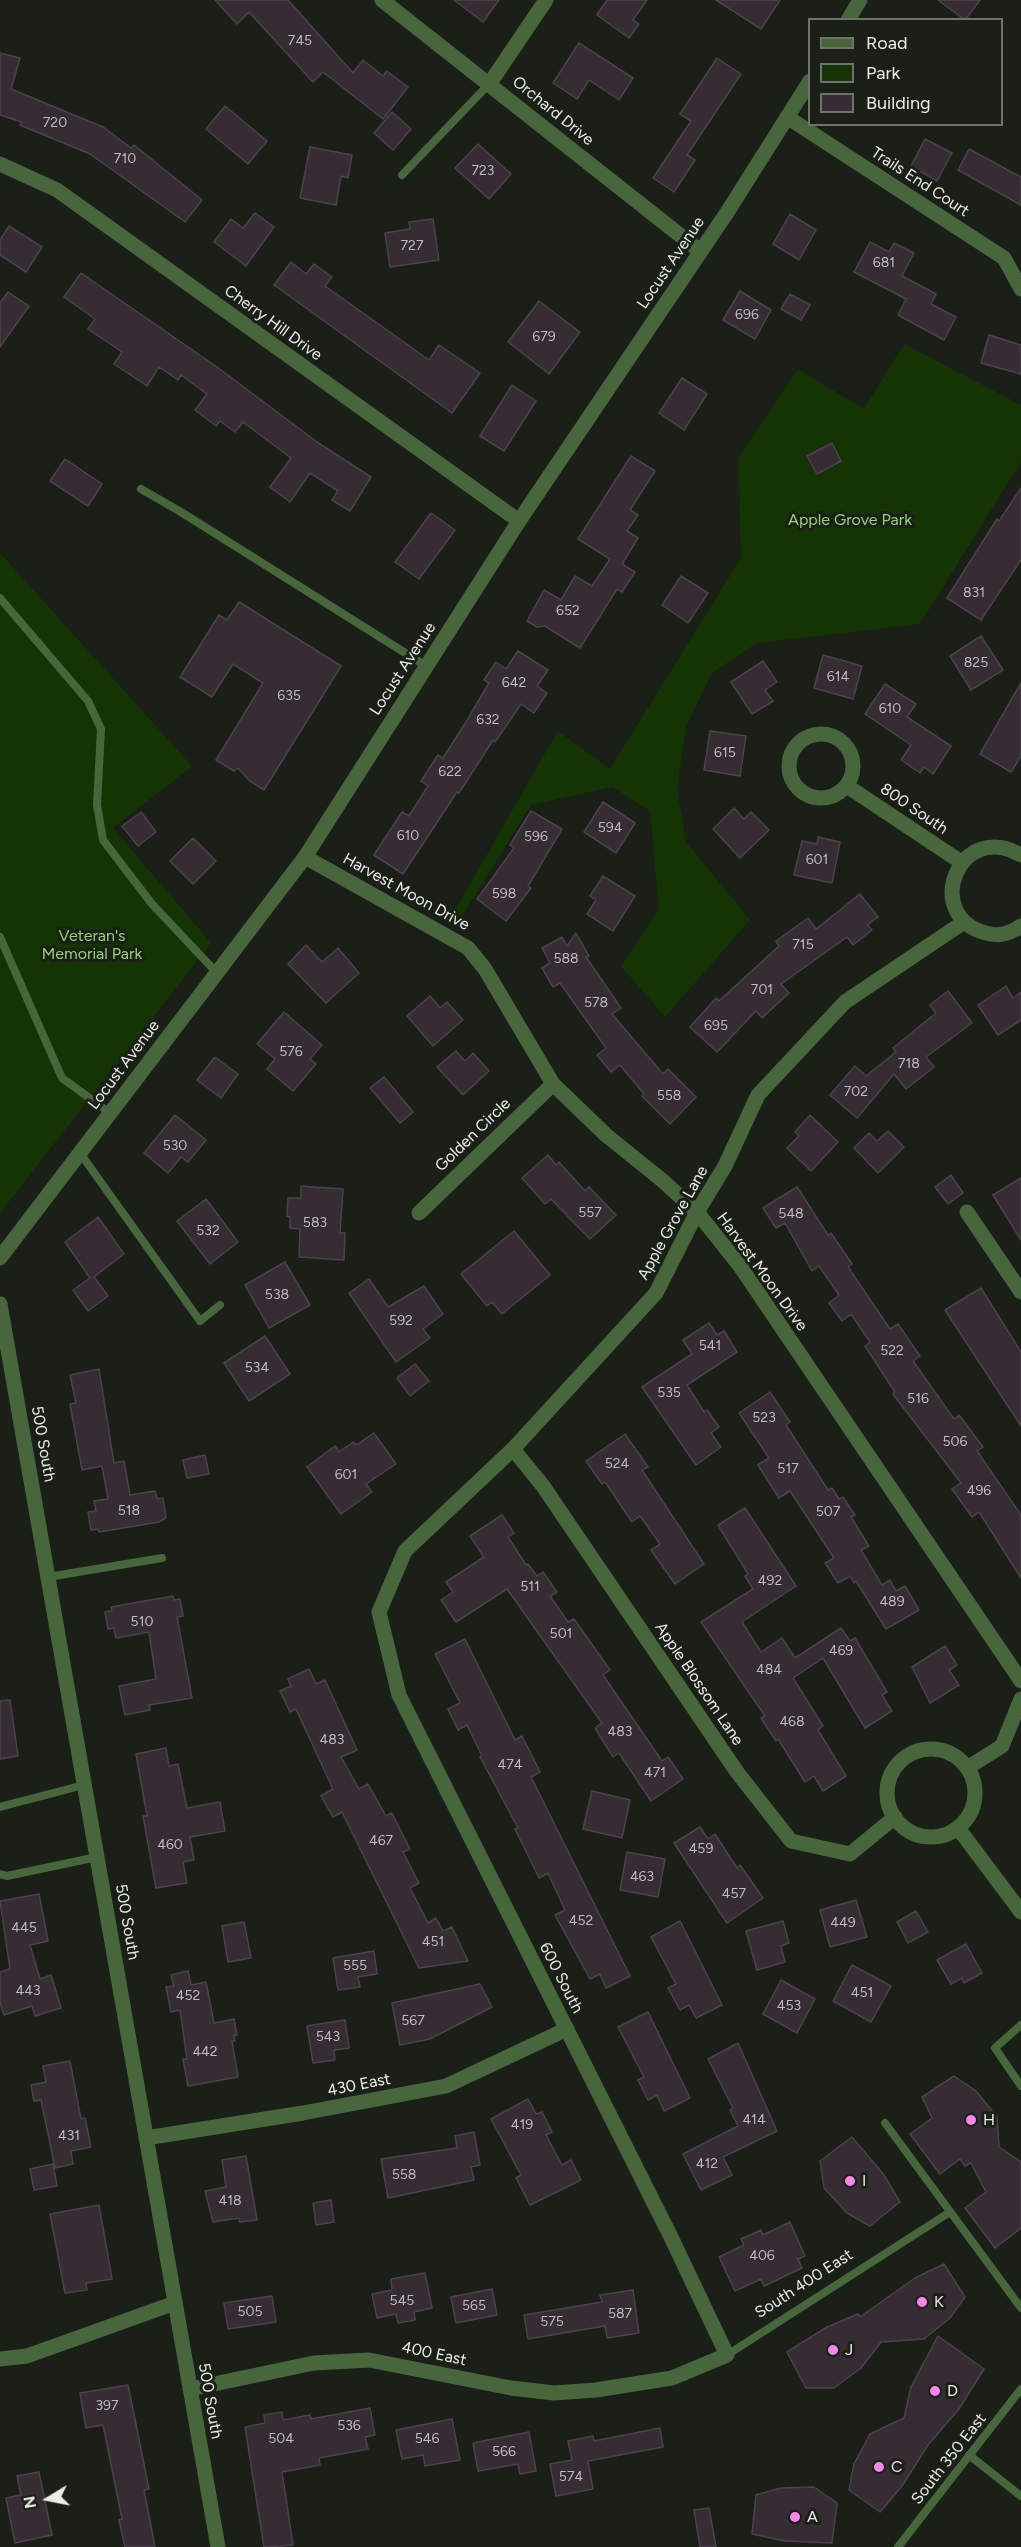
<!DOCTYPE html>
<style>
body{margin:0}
#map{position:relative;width:1021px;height:2547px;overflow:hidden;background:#1a2017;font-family:Figtree,sans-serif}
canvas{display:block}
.legend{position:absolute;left:808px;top:18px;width:195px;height:108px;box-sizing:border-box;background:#1a2017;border:2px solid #6d726b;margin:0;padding:8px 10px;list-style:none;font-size:18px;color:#eaeee8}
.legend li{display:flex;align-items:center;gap:12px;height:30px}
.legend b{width:30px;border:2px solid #6d726b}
.north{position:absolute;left:18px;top:2469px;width:60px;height:60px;-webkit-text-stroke:4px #1a2017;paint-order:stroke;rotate:260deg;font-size:16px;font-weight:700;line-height:24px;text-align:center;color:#eaeee8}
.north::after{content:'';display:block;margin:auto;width:21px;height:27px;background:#eaeee8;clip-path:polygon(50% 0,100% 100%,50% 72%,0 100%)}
</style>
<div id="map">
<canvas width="1021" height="2547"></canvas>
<ul class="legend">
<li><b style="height:8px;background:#48663b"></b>Road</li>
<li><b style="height:16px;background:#153403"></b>Park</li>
<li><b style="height:16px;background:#362c34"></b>Building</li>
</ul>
<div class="north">N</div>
</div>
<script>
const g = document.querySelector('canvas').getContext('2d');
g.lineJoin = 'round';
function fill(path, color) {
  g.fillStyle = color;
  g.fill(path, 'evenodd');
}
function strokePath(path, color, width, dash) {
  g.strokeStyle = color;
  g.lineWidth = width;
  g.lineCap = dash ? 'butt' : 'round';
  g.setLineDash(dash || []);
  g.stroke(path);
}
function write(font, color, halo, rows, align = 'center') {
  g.font = font + ' Figtree,sans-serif';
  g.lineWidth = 6;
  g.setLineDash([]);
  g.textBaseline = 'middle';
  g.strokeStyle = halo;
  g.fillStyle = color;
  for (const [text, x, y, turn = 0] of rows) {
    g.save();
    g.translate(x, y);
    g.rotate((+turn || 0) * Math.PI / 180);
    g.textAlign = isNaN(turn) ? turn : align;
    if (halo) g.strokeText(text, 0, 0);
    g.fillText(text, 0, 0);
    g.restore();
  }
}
const green = new Path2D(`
 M904,344L1021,405V462L920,624L757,643L712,673L686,727L677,789L686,842L750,920L665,1017L621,966L659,909L650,811L612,787L531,805L461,918L454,912L558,731L610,769L741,558L738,459L798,369L864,409Z
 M0,553L192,766L113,828L211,943L0,1213Z`);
const building = new Path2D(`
 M215,0H288L353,73L363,60L383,76L387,71L408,87L383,119L323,72L313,82L249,12L237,24Z
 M454,0H499L483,22Z
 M607,0H647L633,20L639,24L629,38L597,15Z
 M716,0H780L761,29Z
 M938,0H980L965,20Z
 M579,43L633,78L619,100L589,80L577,99L553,83Z
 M0,53L20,58L11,89L103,127L131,148L134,145L202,200L185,222L90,154L20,125L22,122L0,115Z
 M717,58L741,74L687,155L695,160L674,192L653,178L691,121L680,114Z
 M225,106L267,141L248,164L206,129Z
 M392,112L411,129L393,150L374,133Z
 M925,139L952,153L937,181L911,166Z
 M478,144L511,174L489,199L455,168Z
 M310,147L352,155L348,178L341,176L336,205L300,198Z
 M969,149L1021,177V205L958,170Z
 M255,213L274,227L246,266L214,242L231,219L243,228Z
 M790,214L816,230L799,260L773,244Z
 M433,219L439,260L390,267L385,233L410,229L409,222Z
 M9,226L42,247L26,272L0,255V240Z
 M870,242L889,252L894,243L914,253L902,276L936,294L931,304L956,317L944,340L898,315L906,299L854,272Z
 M291,262L306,274L314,264L332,277L325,286L429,360L439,345L480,373L452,413L274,285Z
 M81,273L217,367L317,442L371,477L350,511L332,500L338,491L310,473L290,502L270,487L291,458L243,422L235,432L220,421L216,426L195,410L207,394L181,375L178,380L159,367L147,386L114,364L122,352L88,329L95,319L64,297Z
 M740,291L771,310L755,339L723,320Z
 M8,292L29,306L0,347V303Z
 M790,294L810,305L801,320L781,309Z
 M539,301L580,332L549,374L508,342Z
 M989,335L1021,345V374L981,363Z
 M682,378L707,394L684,430L659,413Z
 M512,385L536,401L504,451L480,436Z
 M832,443L841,461L817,474L807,456Z
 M631,456L655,471L630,510L638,515L627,531L638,538L622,564L635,572L622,592L617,589L580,648L545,626L537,627L527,621L544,590L561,600L575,576L592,586L610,559L578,539Z
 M65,459L102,484L88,506L50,481Z
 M1021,488V560L981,620L947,598L997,519L999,521Z
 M431,513L455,530L419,579L395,562Z
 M681,576L708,593L688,623L662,605Z
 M239,602L341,666L264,790L250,781L238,768L234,771L216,760L263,683L233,664L212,697L180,677L219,615L227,620Z
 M981,636L1003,670L971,690L950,656Z
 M518,651L548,670L537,686L547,693L534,713L521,704L495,742L493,740L459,793L457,792L403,874L374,855L402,812L409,816L428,786L421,781L438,755L443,758L466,722L489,683L484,680L496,662L506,669Z
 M823,655L862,666L853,699L814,688Z
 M763,661L777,682L765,690L773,701L752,714L731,682Z
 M1021,683V756L1011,772L980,754Z
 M885,684L916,704L907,717L951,746L933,774L924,767L920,773L901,760L911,745L865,714Z
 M710,731L746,736L740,776L704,770Z
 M603,802L635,823L616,853L584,832Z
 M734,808L744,819L751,812L769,830L740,858L713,829Z
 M531,811L562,829L528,886L531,888L506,921L477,899L514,848L510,845Z
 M141,812L156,832L138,846L122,826Z
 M818,837L840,842L832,883L794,875L802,841L817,844Z
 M193,838L216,861L193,884L170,861Z
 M603,876L635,896L613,931L587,914L596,900L590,896Z
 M860,894L878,917L867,925L872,930L853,945L847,937L781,984L789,993L762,1018L756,1011L717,1052L690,1027L716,998L719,1001L779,946L776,941L808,918L816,929Z
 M576,933L589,956L586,957L621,1008L612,1014L663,1074L668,1069L696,1097L670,1124L642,1096L644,1094L620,1065L611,1072L597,1055L606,1048L560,983L553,987L542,968L550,963L542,948L562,937L567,946Z
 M306,945L322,962L338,948L359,973L326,1003L288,964Z
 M1006,986L1013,998L1021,992V1020L998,1035L978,1005Z
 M948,991L972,1023L926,1057L934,1067L906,1089L894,1074L857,1118L830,1095L855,1066L866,1076L896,1052L893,1048L936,1013L930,1005Z
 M430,996L440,1008L447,1002L463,1020L433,1046L407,1016Z
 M284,1012L322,1045L310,1059L316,1064L293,1091L267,1069L275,1059L257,1044Z
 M456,1051L465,1061L473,1053L489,1071L463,1095L437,1067Z
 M215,1057L238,1074L221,1098L197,1080Z
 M384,1077L413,1112L400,1123L370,1088Z
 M175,1115L206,1140L188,1162L181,1157L168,1173L144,1153Z
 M810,1115L838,1142L811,1171L787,1148L799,1136L795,1132Z
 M888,1131L904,1147L878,1173L854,1148L869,1133L877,1141Z
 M548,1155L556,1165L559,1162L585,1191L589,1187L616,1215L590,1239L551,1199L545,1204L522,1178Z
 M951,1175L963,1193L948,1204L935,1187Z
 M1021,1178V1240L993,1195Z
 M301,1186L343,1189L340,1233H345L344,1260L299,1257L300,1229L290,1228V1217L287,1216L288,1198H301Z
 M797,1187L828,1235L831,1233L852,1264L848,1267L890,1329L898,1324L920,1356L913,1361L954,1419L959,1415L983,1447L977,1451L1021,1515V1578L979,1512L972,1517L952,1489L961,1483L893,1394L895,1392L865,1346L870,1342L851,1314L842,1321L829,1303L839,1295L819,1266L812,1271L785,1223L776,1228L763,1208Z
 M206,1199L238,1242L210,1264L177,1221Z
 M98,1217L124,1254L94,1277L108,1296L88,1311L73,1290L90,1278L65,1242Z
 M514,1231L550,1275L502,1314L492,1302L487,1306L461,1274Z
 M285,1262L310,1305L269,1328L245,1285Z
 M369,1279L388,1307L424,1286L443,1314L423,1329L430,1338L396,1362L349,1293Z
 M981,1288L1021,1352V1426L945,1310Z
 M709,1323L717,1335L724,1331L737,1352L687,1385L704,1412L707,1410L719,1427L711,1433L721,1447L696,1465L642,1387L692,1354L683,1340Z
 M265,1336L290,1374L249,1401L224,1363Z
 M415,1364L429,1381L410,1396L397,1378Z
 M99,1369L114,1463L124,1461L130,1495L155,1491L157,1499L163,1498L166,1518L159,1522L99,1532L98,1529L91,1530L88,1512L96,1511L94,1501L108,1499L102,1466L82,1470L70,1404L76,1403L70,1375Z
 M770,1392L790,1422L786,1425L828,1490L832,1488L839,1499L843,1497L855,1515L851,1517L869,1546L861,1550L882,1585L890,1580L896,1591L905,1586L919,1610L886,1629L856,1581L854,1583L850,1576L838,1583L825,1563L834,1558L790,1491L779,1498L758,1465L769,1458L739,1413Z
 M374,1433L396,1464L366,1484L372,1492L341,1514L307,1467L335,1446L339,1452L353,1442L356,1445Z
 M625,1434L648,1467L642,1470L704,1564L675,1584L651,1550L660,1544L640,1516L632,1522L605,1482L602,1484L586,1461Z
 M205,1455L209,1474L187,1478L183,1460Z
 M745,1508L796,1586L742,1622L761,1652L782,1638L795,1658L841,1628L850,1641L855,1638L887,1692L882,1695L892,1711L865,1728L823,1658L793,1678L823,1726L818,1730L846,1776L823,1791L814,1776L805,1782L778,1739L776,1741L761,1718L765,1716L701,1622L753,1589L745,1576L748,1574L718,1525Z
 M502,1515L514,1533L508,1537L526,1565L528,1564L537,1576L543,1572L557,1592L550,1596L568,1622L574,1619L610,1670L603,1675L662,1761L668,1757L683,1779L651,1801L619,1753L613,1757L595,1728L602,1723L507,1589L456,1622L441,1600L453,1592L446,1582L484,1557L470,1536Z
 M173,1596L174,1600L180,1599L183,1616L177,1617L192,1698L149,1705L150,1710L125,1715L119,1686L156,1679L149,1632L116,1638L114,1628L108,1629L105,1612L112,1611L111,1607Z
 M465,1639L515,1740L522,1736L540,1772L531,1777L630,1976L606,1988L600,1974L590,1979L555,1915L565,1910L548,1873L539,1878L515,1829L518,1828L480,1757L482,1756L467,1725L458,1730L448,1709L460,1703L435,1654Z
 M945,1646L957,1665L949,1670L959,1685L930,1703L912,1667Z
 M309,1669L316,1684L325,1680L357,1750L341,1757L359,1789L368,1784L386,1816L392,1813L410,1849L403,1852L419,1883L410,1888L428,1923L436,1918L443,1931L452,1927L468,1961L419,1968L342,1812L333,1817L321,1796L333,1789L296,1709L290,1712L280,1691L291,1686L288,1679Z
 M10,1700L18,1756L0,1759V1701Z
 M166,1748L169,1766L178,1764L187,1808L220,1802L225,1831L190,1837L194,1860L183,1862L187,1883L156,1888L143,1816H147L136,1754Z
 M592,1791L630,1800L622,1838L583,1829Z
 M700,1827L708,1839L715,1834L737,1868L740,1865L763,1898L727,1923L674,1843Z
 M627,1852L665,1859L658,1897L620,1890Z
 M39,1894L48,1941L30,1945L40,1979L51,1975L61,2008L35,2016L32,2006L4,2015L0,2003V1972L10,1969L0,1901Z
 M856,1900L867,1937L830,1947L820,1910Z
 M916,1911L928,1932L908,1943L897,1922Z
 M680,1921L722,2005L696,2018L689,2005L680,2010L668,1988L676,1984L651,1937Z
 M783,1921L789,1943L781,1946L785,1962L757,1970L746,1931Z
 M244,1922L251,1958L228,1962L222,1926Z
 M966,1944L982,1973L964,1983L962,1978L951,1984L937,1960Z
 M374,1951L377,1974L358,1977L360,1987L338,1990L333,1958Z
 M852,1965L891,1986L871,2022L833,2001Z
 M188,1971L191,1985L206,1982L214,2023L234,2019L237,2035H234L235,2041H232L238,2077L188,2086L183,2059H187L180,2010L171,2012L166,1987L174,1986L171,1975Z
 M781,1980L815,1999L797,2033L763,2014Z
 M480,1984L492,2007L430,2039L400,2045L392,2003Z
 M648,2012L690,2098L664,2111L657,2095L648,2100L638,2080L644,2077L618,2027Z
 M345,2020L349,2048L334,2050L335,2060L313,2063L307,2026Z
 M738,2043L777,2131L723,2157L732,2175L701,2190L683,2154L738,2126L730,2110L733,2108L708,2059Z
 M70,2061L81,2119L85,2118L91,2147L71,2151L73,2164L55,2168L41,2100L34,2101L31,2085L46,2082L43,2066Z
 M954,2076L976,2091L997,2117L999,2147L1021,2162V2228L995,2248L965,2208L986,2192L971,2163L965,2166L960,2159L940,2174L910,2134L932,2118L922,2097Z
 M528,2099L536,2114L542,2112L552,2132L546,2135L562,2165L571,2160L581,2180L530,2205L516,2178L521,2175L491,2119Z
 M474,2132L480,2165L471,2167L474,2180L388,2198L381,2159L457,2148L455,2136Z
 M852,2137L884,2175L900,2202L870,2226L847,2213L824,2188L820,2161Z
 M246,2156L257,2220L240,2222L239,2218L213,2222L205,2191L226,2187L222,2160Z
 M53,2164L57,2186L34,2190L30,2169Z
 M331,2200L334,2222L316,2225L313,2203Z
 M99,2205L112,2279L86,2283L87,2290L65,2293L50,2214Z
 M790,2222L805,2256L798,2259L802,2268L764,2286L761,2279L735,2291L719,2257L744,2245L741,2239L761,2230L763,2235Z
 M944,2264L965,2297L950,2318L924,2339L881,2342L861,2368L834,2388H806L787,2352L827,2327L858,2314L860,2317L915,2278Z
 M425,2273L432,2308L414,2312L415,2320L398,2323L396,2314L377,2318L372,2294L392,2290L391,2279Z
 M492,2289L497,2315L456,2323L451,2297Z
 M633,2290L639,2333L607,2338L605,2326L528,2339L524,2315L602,2302L600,2295Z
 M272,2296L276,2322L228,2329L224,2303Z
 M938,2336L984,2369L959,2409L928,2445L902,2486L880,2512L849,2490L854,2464L870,2434L904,2418L911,2387Z
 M128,2385L149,2489L144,2490L155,2547H125L119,2520L122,2519L103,2425L86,2428L80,2393Z
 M370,2408L375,2435L365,2437L368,2449L319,2458L320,2465L282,2472L293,2545L264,2547L245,2427L265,2423L264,2415L282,2412L283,2420L310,2415L311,2419Z
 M452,2419L460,2460L425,2466L423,2455L402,2459L396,2430Z
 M660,2428L663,2447L588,2461L593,2489L556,2496L550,2464L572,2460L568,2441L593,2436L594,2441Z
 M529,2432L536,2471L520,2474L518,2464L478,2471L473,2443Z
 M39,2472L52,2535L15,2543L6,2498L21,2495L17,2476Z
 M814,2487L837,2503L832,2543L785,2541L752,2534L756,2495L781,2488Z
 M709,2508L716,2547H700L694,2510Z`);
const service = new Path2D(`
 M402,175L489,84
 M141,489L181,512L426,666
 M0,598L88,701L101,729L97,805L103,840L152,904L217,973
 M0,937L62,1078L110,1113
 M80,1153L200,1321L220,1305
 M48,1577L162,1558
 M0,1807L84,1785
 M0,1874L7,1876L97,1857
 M1021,2025L995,2048L1021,2086
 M885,2123L1021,2308
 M727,2355L950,2212
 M969,2455L1021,2496
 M898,2547L1021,2389`);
const minor = new Path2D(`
 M490,83L546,0
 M787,117L1004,258L1021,289
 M0,164L57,190L519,521
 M789 766a32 32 0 1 1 64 0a32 32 0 1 1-64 0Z
 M847,786L961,862
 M1021,855C959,819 921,916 986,933C998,937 1011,933 1021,926
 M305,857L468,948L485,969L553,1084L606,1135L663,1181L697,1212L740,1266L1021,1681
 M967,1212L1021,1292
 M419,1213L553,1084
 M513,1449L543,1486L737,1772L791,1841L850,1854L895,1817
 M887 1793a44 44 0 1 1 88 0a44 44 0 1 1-88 0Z
 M967,1768L1002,1746L1021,1699
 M958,1828L1021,1912
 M146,2138L303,2113L446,2086L567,2029
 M0,2359L27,2356L175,2303
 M190,2389L314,2363L369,2360L511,2388L554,2393L596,2390L672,2378L727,2355L670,2235L399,1695L379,1612L405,1551L513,1449L656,1293L697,1212L725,1166L758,1095L845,1002L964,922`);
const tertiary = new Path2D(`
 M382,0L700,251
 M848,20L860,0
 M0,1258L305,857L519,521L728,211L810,81
 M0,1304L218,2547`);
const markers = [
 [971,2120,6,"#f987e9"],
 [850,2181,6,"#f987e9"],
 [922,2302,6,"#f987e9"],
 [833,2350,6,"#f987e9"],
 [935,2391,6,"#f987e9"],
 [879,2467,6,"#f987e9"],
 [795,2517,6,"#f987e9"]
];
const numberNames = [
 ["745",300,41],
 ["720",55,123],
 ["710",125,159],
 ["723",483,171],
 ["727",412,246],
 ["681",884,263],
 ["696",747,315],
 ["679",544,337],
 ["831",974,593],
 ["652",568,611],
 ["825",976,663],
 ["614",838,677],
 ["642",514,683],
 ["635",289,696],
 ["610",890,709],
 ["632",488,720],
 ["615",725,753],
 ["622",450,772],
 ["594",610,828],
 ["610",408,836],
 ["596",536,837],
 ["601",817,860],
 ["598",504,894],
 ["715",803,945],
 ["588",566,959],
 ["701",762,990],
 ["578",596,1003],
 ["695",716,1026],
 ["576",291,1052],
 ["718",909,1064],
 ["702",856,1092],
 ["558",669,1096],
 ["530",175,1146],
 ["557",590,1213],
 ["548",791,1214],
 ["583",315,1223],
 ["532",208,1231],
 ["538",277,1295],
 ["592",401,1321],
 ["541",710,1346],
 ["522",892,1351],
 ["534",257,1368],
 ["535",669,1393],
 ["516",918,1399],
 ["523",764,1418],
 ["506",955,1442],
 ["524",617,1464],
 ["517",788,1469],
 ["601",346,1475],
 ["496",979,1491],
 ["518",129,1511],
 ["507",828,1512],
 ["492",770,1581],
 ["511",530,1587],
 ["489",892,1602],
 ["510",142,1622],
 ["501",561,1634],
 ["469",841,1651],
 ["484",769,1670],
 ["468",792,1722],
 ["483",620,1732],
 ["483",332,1740],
 ["474",510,1765],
 ["471",655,1773],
 ["467",381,1841],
 ["460",170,1845],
 ["459",701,1849],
 ["463",642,1877],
 ["457",734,1894],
 ["452",581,1921],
 ["449",843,1923],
 ["445",24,1928],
 ["451",433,1942],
 ["555",355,1966],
 ["443",28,1991],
 ["451",862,1993],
 ["452",188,1996],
 ["453",789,2006],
 ["567",413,2021],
 ["543",328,2037],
 ["442",205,2052],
 ["414",754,2120],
 ["419",522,2125],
 ["431",69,2136],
 ["412",707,2164],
 ["558",404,2175],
 ["418",230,2201],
 ["406",762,2256],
 ["545",402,2301],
 ["565",474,2306],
 ["505",250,2312],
 ["587",620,2314],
 ["575",552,2322],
 ["397",107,2406],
 ["536",349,2426],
 ["504",281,2439],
 ["546",427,2439],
 ["566",504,2452],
 ["574",571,2477]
];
const streetNames = [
 ["Orchard Drive",553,111,39],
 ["Trails End Court",920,182,33],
 ["Locust Avenue",671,263,-56],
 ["Cherry Hill Drive",273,323,36],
 ["Locust Avenue",403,669,-57],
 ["800 South",914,809,34],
 ["Harvest Moon Drive",406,892,29],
 ["Locust Avenue",124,1065,-53],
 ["Golden Circle",473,1135,-44],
 ["Apple Grove Lane",673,1223,-61],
 ["Harvest Moon Drive",762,1272,54],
 ["500 South",43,1444,80],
 ["Apple Blossom Lane",699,1684,56],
 ["500 South",127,1922,80],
 ["600 South",561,1978,63],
 ["430 East",359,2085,-11],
 ["South 400 East",804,2284,-33],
 ["400 East",434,2354,12],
 ["500 South",210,2401,80],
 ["South 350 East",949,2459,-52]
];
const parkNames = [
 ["Apple Grove Park",850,520],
 ["Veteran's",92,936],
 ["Memorial Park",92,954]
];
const poiNames = [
 ["H",983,2120],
 ["I",862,2181],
 ["K",934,2302],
 ["J",845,2350],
 ["D",947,2391],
 ["C",891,2467],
 ["A",807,2517]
];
fill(green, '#153403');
fill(building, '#362c34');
strokePath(building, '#4d424b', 1.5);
strokePath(service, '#48663b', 8);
strokePath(minor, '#48663b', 15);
strokePath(tertiary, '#48663b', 15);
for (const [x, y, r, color] of markers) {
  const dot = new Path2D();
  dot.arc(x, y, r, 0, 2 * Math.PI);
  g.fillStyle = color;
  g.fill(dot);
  strokePath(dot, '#1a2017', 2);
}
write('14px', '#bdbebb', null, numberNames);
write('16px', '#eaeee8', '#1a2017', streetNames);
write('16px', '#94d378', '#1a2017', parkNames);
write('16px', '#eaeee8', '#1a2017', poiNames, 'left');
</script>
